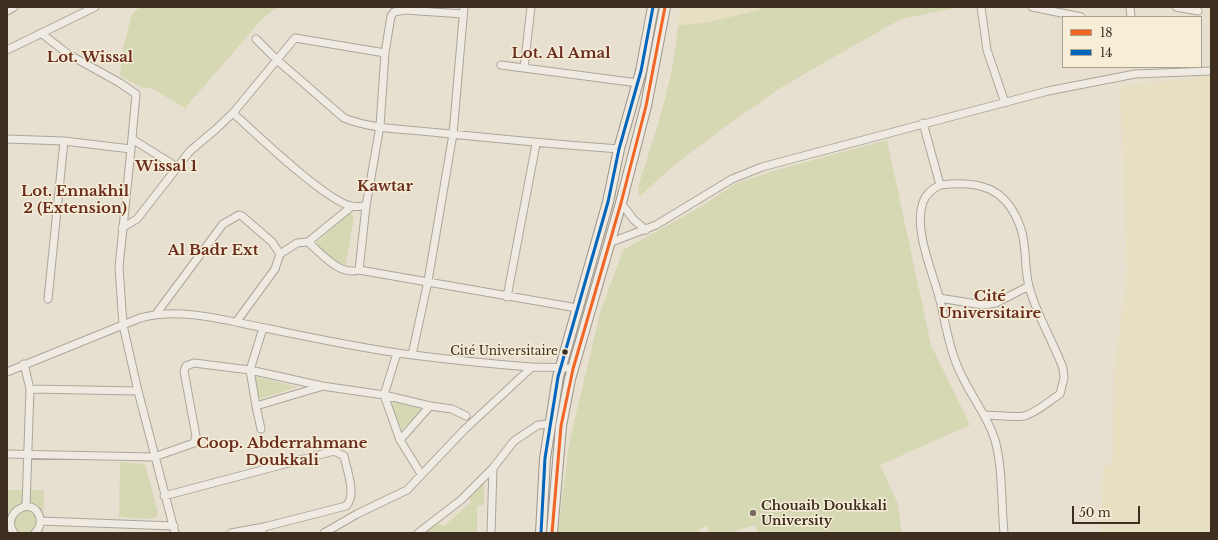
<!DOCTYPE html>
<meta charset="utf-8">
<style>
body{margin:0}
#map{position:relative;width:1218px;height:540px;overflow:hidden;background:#e7e0d1;font-family:"Libre Baskerville",serif}
canvas{display:block}
.frame{position:absolute;inset:0;border:8px solid #3d2e20;pointer-events:none}
.legend{position:absolute;left:1062px;top:16px;width:140px;height:52px;box-sizing:border-box;background:#f7eed8;border:1px solid #ada18e;margin:0;padding:5px 7px;list-style:none;font-size:12px;color:#3d2e20}
.legend li{display:flex;align-items:center;gap:8px;height:20px}
.legend b{width:20px;border:1px solid #ada18e}
.scale{position:absolute;left:1072px;top:506px;width:68px;height:18px;box-sizing:border-box;border:2px solid #3d2e20;border-top:0;padding-left:5px;font-size:12px;line-height:14px;white-space:nowrap;color:#3d2e20;-webkit-text-stroke:3px #f7eed8;paint-order:stroke}
</style>
<div id="map">
<canvas width="1218" height="540"></canvas>
<div class="frame"></div>
<ul class="legend">
<li><b style="height:5px;background:#f26522"></b>18</li>
<li><b style="height:5px;background:#0065bd"></b>14</li>
</ul>
<div class="scale">50 m</div>
</div>
<script>
const g = document.querySelector('canvas').getContext('2d');
g.lineJoin = 'round';
function fill(path, color) {
  g.fillStyle = color;
  g.fill(path, 'evenodd');
}
function strokePath(path, color, width, dash) {
  g.strokeStyle = color;
  g.lineWidth = width;
  g.lineCap = dash ? 'butt' : 'round';
  g.setLineDash(dash || []);
  g.stroke(path);
}
function write(font, color, halo, rows, align = 'center') {
  g.font = font + ' "Libre Baskerville",serif';
  g.lineWidth = 3;
  g.setLineDash([]);
  g.textBaseline = 'middle';
  g.strokeStyle = halo;
  g.fillStyle = color;
  for (const [text, x, y, turn = 0] of rows) {
    g.save();
    g.translate(x, y);
    g.rotate((+turn || 0) * Math.PI / 180);
    g.textAlign = isNaN(turn) ? turn : align;
    if (halo) g.strokeText(text, 0, 0);
    g.fillText(text, 0, 0);
    g.restore();
  }
}
const farmland = new Path2D(`
 M680,7H762L759,10L705,23L678,25Z
 M1208,7H1211V533H1101L1103,468L1113,462L1114,372L1127,274L1120,86L1210,76Z`);
const green = new Path2D(`
 M140,7H278L263,18L185,108L151,88H143L120,76L123,49L132,14Z
 M762,7H961L901,19L818,66L779,89L726,126L674,165L640,196L638,192L639,184C656,131 674,80 678,25L705,23L759,10Z
 M887,140L931,345L970,425L880,465L898,504L902,533H758L755,525C741,529 723,537 709,532L707,526L698,530L699,533H558L569,444L600,313L623,250L697,209L735,184L773,171Z
 M350,213L354,216L345,269L318,249L315,244Z
 M255,377H257L298,387L259,399L257,398Z
 M391,401L421,409V411L400,431L390,403Z
 M120,462L145,464L158,512L157,516L152,519L119,517Z
 M484,481V505H477V533H423L438,523L444,526L471,502L467,497Z
 M7,490H44L43,533H7Z`);
const street = new Path2D(`
 M981,7L987,50L1005,103
 M1032,7L1081,17
 M1130,7L1131,17
 M1176,7L1198,11
 M7,11L14,7
 M41,33L68,54L120,83L136,94L131,149
 M256,39L277,60L344,118C373,130 409,129 440,133C500,139 559,145 619,149
 M7,50L95,7
 M501,65L638,83
 M524,68L531,7
 M233,113C255,133 326,201 351,206C355,207 362,206 366,206L359,270
 M923,123L940,185C932,189 926,194 923,202C913,229 933,273 940,300C946,326 950,354 963,378C973,399 988,417 995,440C1003,469 1001,503 1004,533
 M7,139L64,141L131,149L119,267L123,325L138,391L175,533
 M132,139L177,167
 M940,185C979,180 1007,187 1021,229C1027,247 1024,268 1029,286C1035,312 1053,341 1063,368L1064,378L1060,394C1049,401 1036,413 1024,416C1012,418 997,415 985,415
 M621,203L634,220L646,230
 M366,206L380,126L385,53L391,16L394,12L405,10L463,14
 M122,228L137,219L190,151L215,130L233,113L295,38L385,53
 M308,242L351,207
 M609,243L656,225L732,179L762,167L788,160L1048,91L1135,74L1211,71
 M280,254L297,243L308,242C322,254 339,276 359,270L577,308
 M507,297L536,144
 M939,298L983,305L996,303L1029,286
 M48,299L64,141
 M156,314L223,224L239,215L242,216L272,242L280,254L275,269L237,321
 M263,328L250,370L256,406L320,387
 M397,353L384,395L400,440L421,474
 M412,355L428,281L453,134L464,7
 M24,364L30,389L26,506
 M7,372L140,318C181,307 223,320 265,328C314,338 364,349 413,355C452,360 492,364 531,367C545,368 558,366 573,369
 M30,389L138,391
 M256,406L261,429
 M400,440L430,406
 M7,454L154,457L194,443L196,436L184,371L186,366L194,363L250,370L322,386L384,395L430,406L452,409L466,416
 M164,496L334,451L344,456C347,471 357,495 346,506L264,527L260,533
 M40,521L174,526
 M14,533C0,514 33,493 40,518C41,524 39,529 35,533
 M231,533L264,527
 M324,533L357,514L407,490L464,430L532,367
 M418,533L461,500L493,468
 M491,533L493,468L514,441L538,425L550,424`);
const secondary = new Path2D(`
 M541,533L545,458L558,377L608,202L619,149L641,71L653,7
 M552,533L561,426L570,379L621,203L646,106L665,7`);
const bus1 = new Path2D(`
 M552,533L561,426L573,369L621,203L646,106L665,7`);
const bus2 = new Path2D(`
 M541,533L545,458L558,377L608,202L619,149L641,71L653,7`);
const markers = [
 [565,352,3.5,"#3d2e20"],
 [753,513,4,"#786c5e"]
];
const busNames = [
 ["Cité Universitaire",558,352]
];
const poiNames = [
 ["Chouaib Doukkali",761,506],
 ["University",761,521]
];
const quarterNames = [
 ["Lot. Al Amal",561,54],
 ["Lot. Wissal",90,58],
 ["Wissal 1",166,167],
 ["Kawtar",385,187],
 ["Lot. Ennakhil",75,192],
 ["2 (Extension)",75,209],
 ["Al Badr Ext",213,251],
 ["Cité",990,297],
 ["Universitaire",990,314],
 ["Coop. Abderrahmane",282,444],
 ["Doukkali",282,461]
];
fill(farmland, '#e6dfc2');
fill(green, '#d6d7b3');
strokePath(street, '#ada599', 9);
strokePath(secondary, '#9c958a', 12);
strokePath(street, '#efebe3', 7);
strokePath(secondary, '#efebe3', 10);
strokePath(bus1, '#f26522', 3);
strokePath(bus2, '#0065bd', 3);
for (const [x, y, r, color] of markers) {
  const dot = new Path2D();
  dot.arc(x, y, r, 0, 2 * Math.PI);
  g.fillStyle = color;
  g.fill(dot);
  strokePath(dot, '#f7eed8', 1.5);
}
write('12px', '#3d2e20', '#f7eed8', busNames, 'right');
write('bold 13px', '#3d2e20', '#f7eed8', poiNames, 'left');
write('bold 15px', '#6b2e1e', '#f7eed8', quarterNames);
</script>
